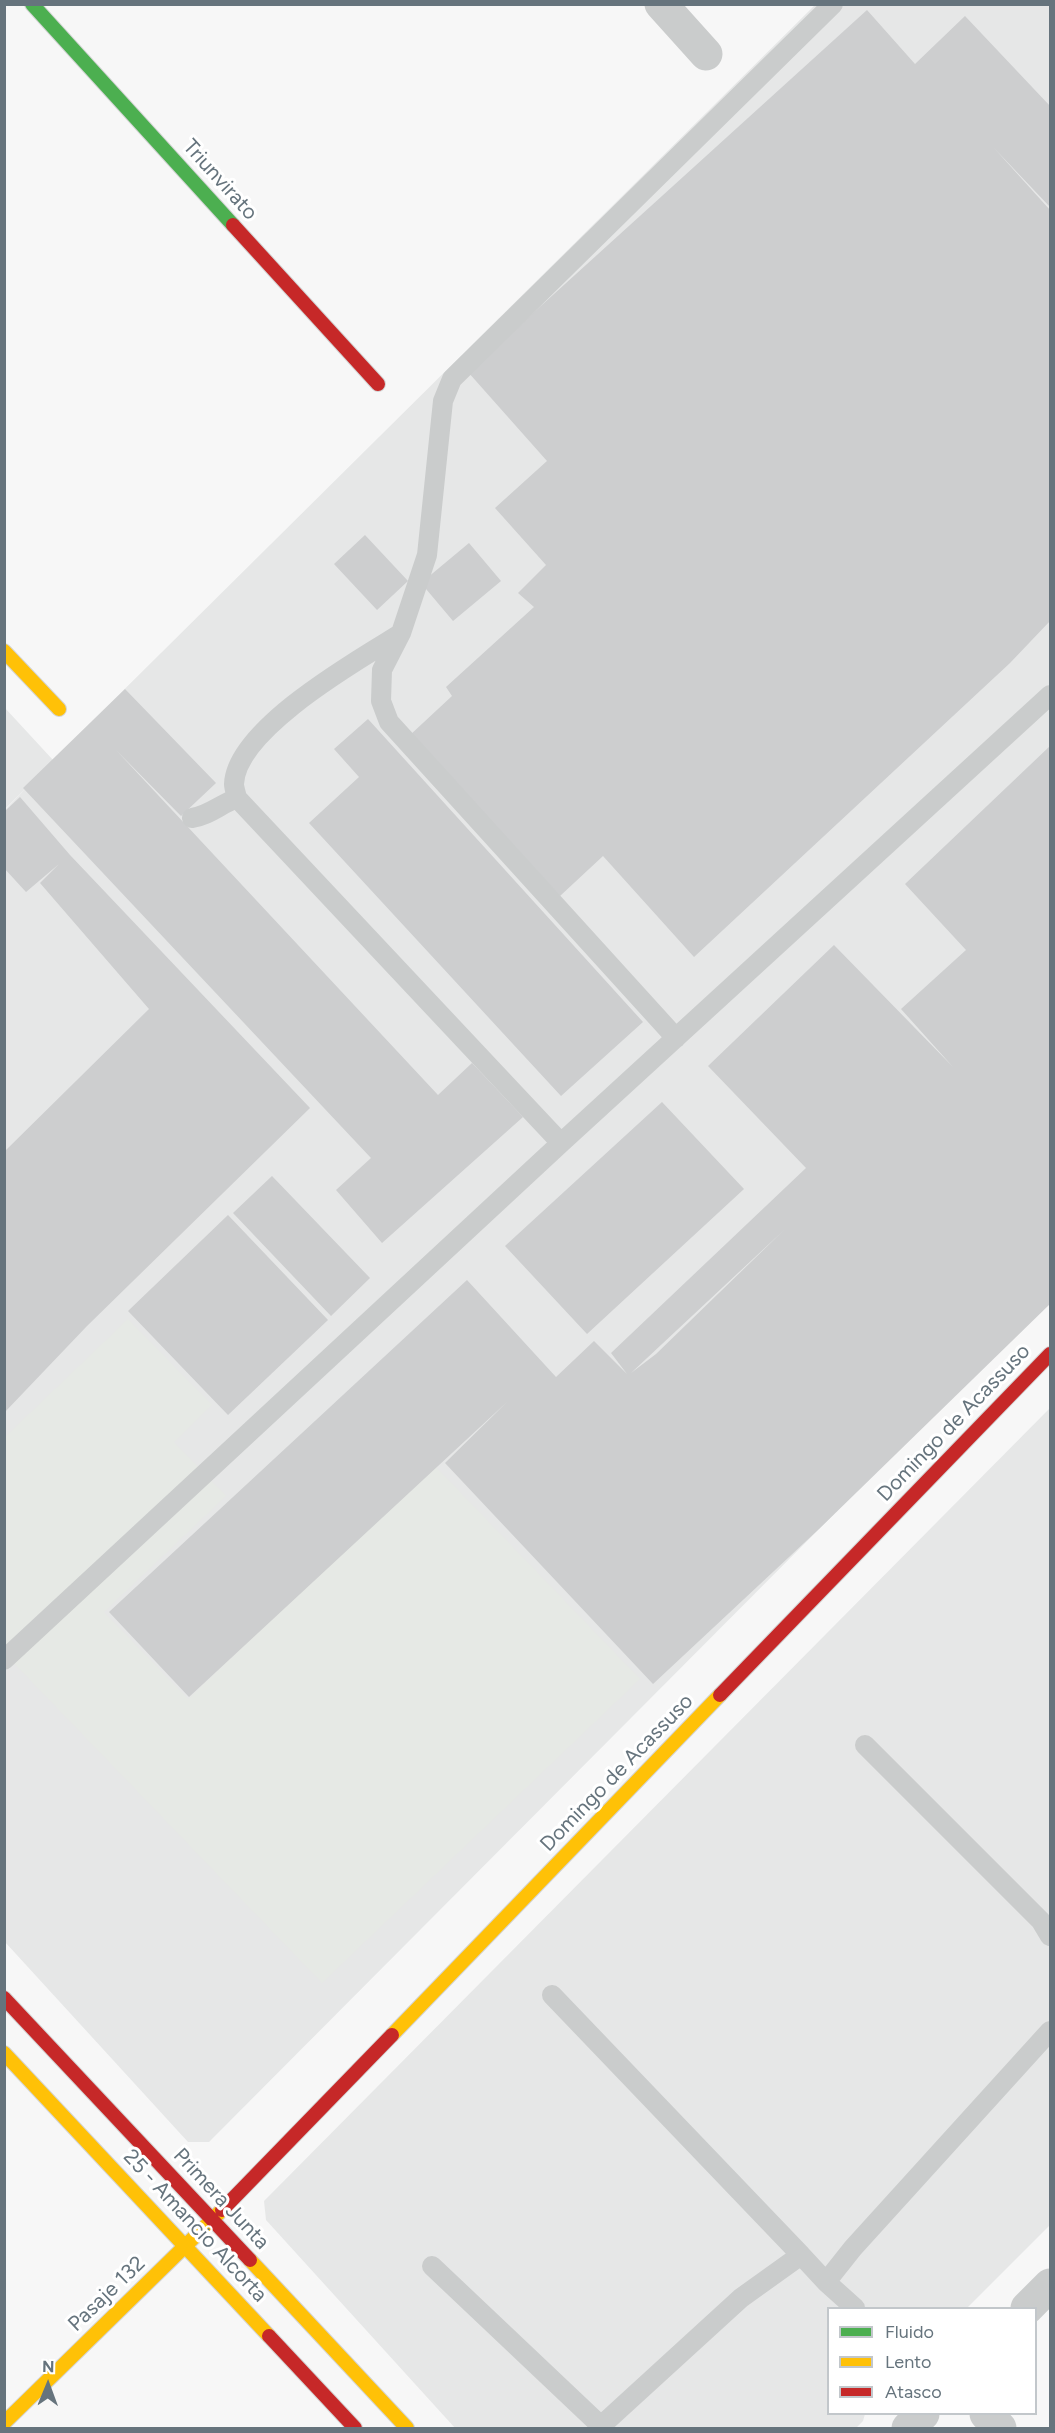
<!DOCTYPE html>
<style>
body{margin:0}
#map{position:relative;width:1055px;height:2433px;overflow:hidden;background:#f7f7f7;font-family:Figtree,sans-serif}
canvas{display:block}
.frame{position:absolute;inset:0;border:6px solid #66747d;pointer-events:none}
.legend{position:absolute;left:827px;top:2307px;width:210px;height:108px;box-sizing:border-box;background:#fff;border:2px solid #c2c7cb;margin:0;padding:8px 10px;list-style:none;font-size:18px;color:#66747d}
.legend li{display:flex;align-items:center;gap:12px;height:30px}
.legend b{width:30px;border:2px solid #c2c7cb}
.north{position:absolute;left:18px;top:2355px;width:60px;height:60px;-webkit-text-stroke:4px #fff;paint-order:stroke;rotate:1deg;font-size:16px;font-weight:700;line-height:24px;text-align:center;color:#66747d}
.north::after{content:'';display:block;margin:auto;width:21px;height:27px;background:#66747d;clip-path:polygon(50% 0,100% 100%,50% 72%,0 100%)}
</style>
<div id="map">
<canvas width="1055" height="2433"></canvas>
<div class="frame"></div>
<ul class="legend">
<li><b style="height:8px;background:#4caf50"></b>Fluido</li>
<li><b style="height:8px;background:#ffc107"></b>Lento</li>
<li><b style="height:8px;background:#c62828"></b>Atasco</li>
</ul>
<div class="north">N</div>
</div>
<script>
const g = document.querySelector('canvas').getContext('2d');
g.lineJoin = 'round';
function fill(path, color) {
  g.fillStyle = color;
  g.fill(path, 'evenodd');
}
function strokePath(path, color, width, dash) {
  g.strokeStyle = color;
  g.lineWidth = width;
  g.lineCap = dash ? 'butt' : 'round';
  g.setLineDash(dash || []);
  g.stroke(path);
}
function write(font, color, halo, rows, align = 'center') {
  g.font = font + ' Figtree,sans-serif';
  g.lineWidth = 6;
  g.setLineDash([]);
  g.textBaseline = 'middle';
  g.strokeStyle = halo;
  g.fillStyle = color;
  for (const [text, x, y, turn = 0] of rows) {
    g.save();
    g.translate(x, y);
    g.rotate((+turn || 0) * Math.PI / 180);
    g.textAlign = isNaN(turn) ? turn : align;
    if (halo) g.strokeText(text, 0, 0);
    g.fillText(text, 0, 0);
    g.restore();
  }
}
const built = new Path2D(`
 M815,5H1050V1297L209,2142H188L5,1942L4,811L30,784L5,809V708L53,760Z
 M1050,1408V2225L967,2308H828V2414H865L863,2421L856,2428H455L266,2220L264,2201Z`);
const green = new Path2D(`
 M128,1319L212,1405L174,1442L226,1496L104,1612L188,1699L434,1465L640,1679L322,1983L5,1654V1437Z`);
const building = new Path2D(`
 M867,10L915,64L965,16L1050,106V207L994,148L1050,210V621L1010,663L694,957L603,856L560,896L409,736L452,696L446,687L534,607L518,593L546,565L495,508L547,461L468,372Z
 M365,535L408,581L377,610L334,564Z
 M469,543L501,581L453,621L421,583Z
 M125,689L216,783L181,816L116,750L438,1095L472,1063L523,1117L382,1243L336,1190L371,1158L23,788Z
 M368,719L643,1022L561,1096L309,823L359,777L334,749Z
 M1050,746V1304L819,1529L653,1684L445,1463L507,1402L189,1697L109,1612L467,1280L556,1377L594,1341L627,1374L611,1353L806,1168L708,1066L834,945L953,1067L901,1009L966,950L905,884ZM784,1230L656,1354L631,1373Z
 M20,797L70,855L310,1108L87,1326L4,1413V1152L149,1009L40,883L59,864L26,892L4,868V812Z
 M662,1102L744,1189L587,1334L505,1246Z
 M272,1176L370,1278L331,1316L233,1213Z
 M228,1215L328,1320L228,1415L128,1311Z`);
const lane = new Path2D(`
 M400,634C358,660 236,729 234,784C234,788 236,793 237,798L561,1143
 M192,818C208,816 221,804 237,798
 M676,1038L389,722L381,701L382,670L401,633L427,555L443,401L452,379L833,4
 M4,1660L561,1143L1050,695
 M865,1745L1041,1921L1050,1936
 M552,1995L801,2255
 M432,2266L601,2426L741,2298L801,2255L826,2282
 M855,2308L826,2282L853,2248L1050,2031`);
const street = new Path2D(`
 M661,4L706,54
 M1027,2308L1050,2285
 M986,2414L1000,2428
 M908,2428L923,2414`);
const fast = new Path2D(`
 M32,4L233,225`);
const slow = new Path2D(`
 M4,651L59,709
 M392,2035L720,1695
 M4,2053L269,2336
 M250,2260L407,2428
 M4,2423L222,2210`);
const jam = new Path2D(`
 M233,225L378,384
 M720,1695L1050,1354
 M4,1998L250,2260
 M222,2210L392,2035
 M269,2336L355,2428`);
const streetNames = [
 ["Triunvirato",220,180,48],
 ["Domingo de Acassuso",954,1423,-46],
 ["Domingo de Acassuso",617,1773,-46],
 ["Primera Junta",221,2199,47],
 ["25 - Amancio Alcorta",195,2226,47],
 ["Pasaje 132",107,2294,-44]
];
fill(built, '#e6e7e7');
fill(green, '#e6e9e5');
fill(building, '#cdcecf');
strokePath(fast, '#d3d4d4', 16);
strokePath(slow, '#d3d4d4', 16);
strokePath(jam, '#d3d4d4', 16);
strokePath(lane, '#cacccc', 20);
strokePath(street, '#cacccc', 33);
strokePath(fast, '#4caf50', 14);
strokePath(slow, '#ffc107', 14);
strokePath(jam, '#c62828', 14);
write('21px', '#66747d', '#fff', streetNames);
</script>
